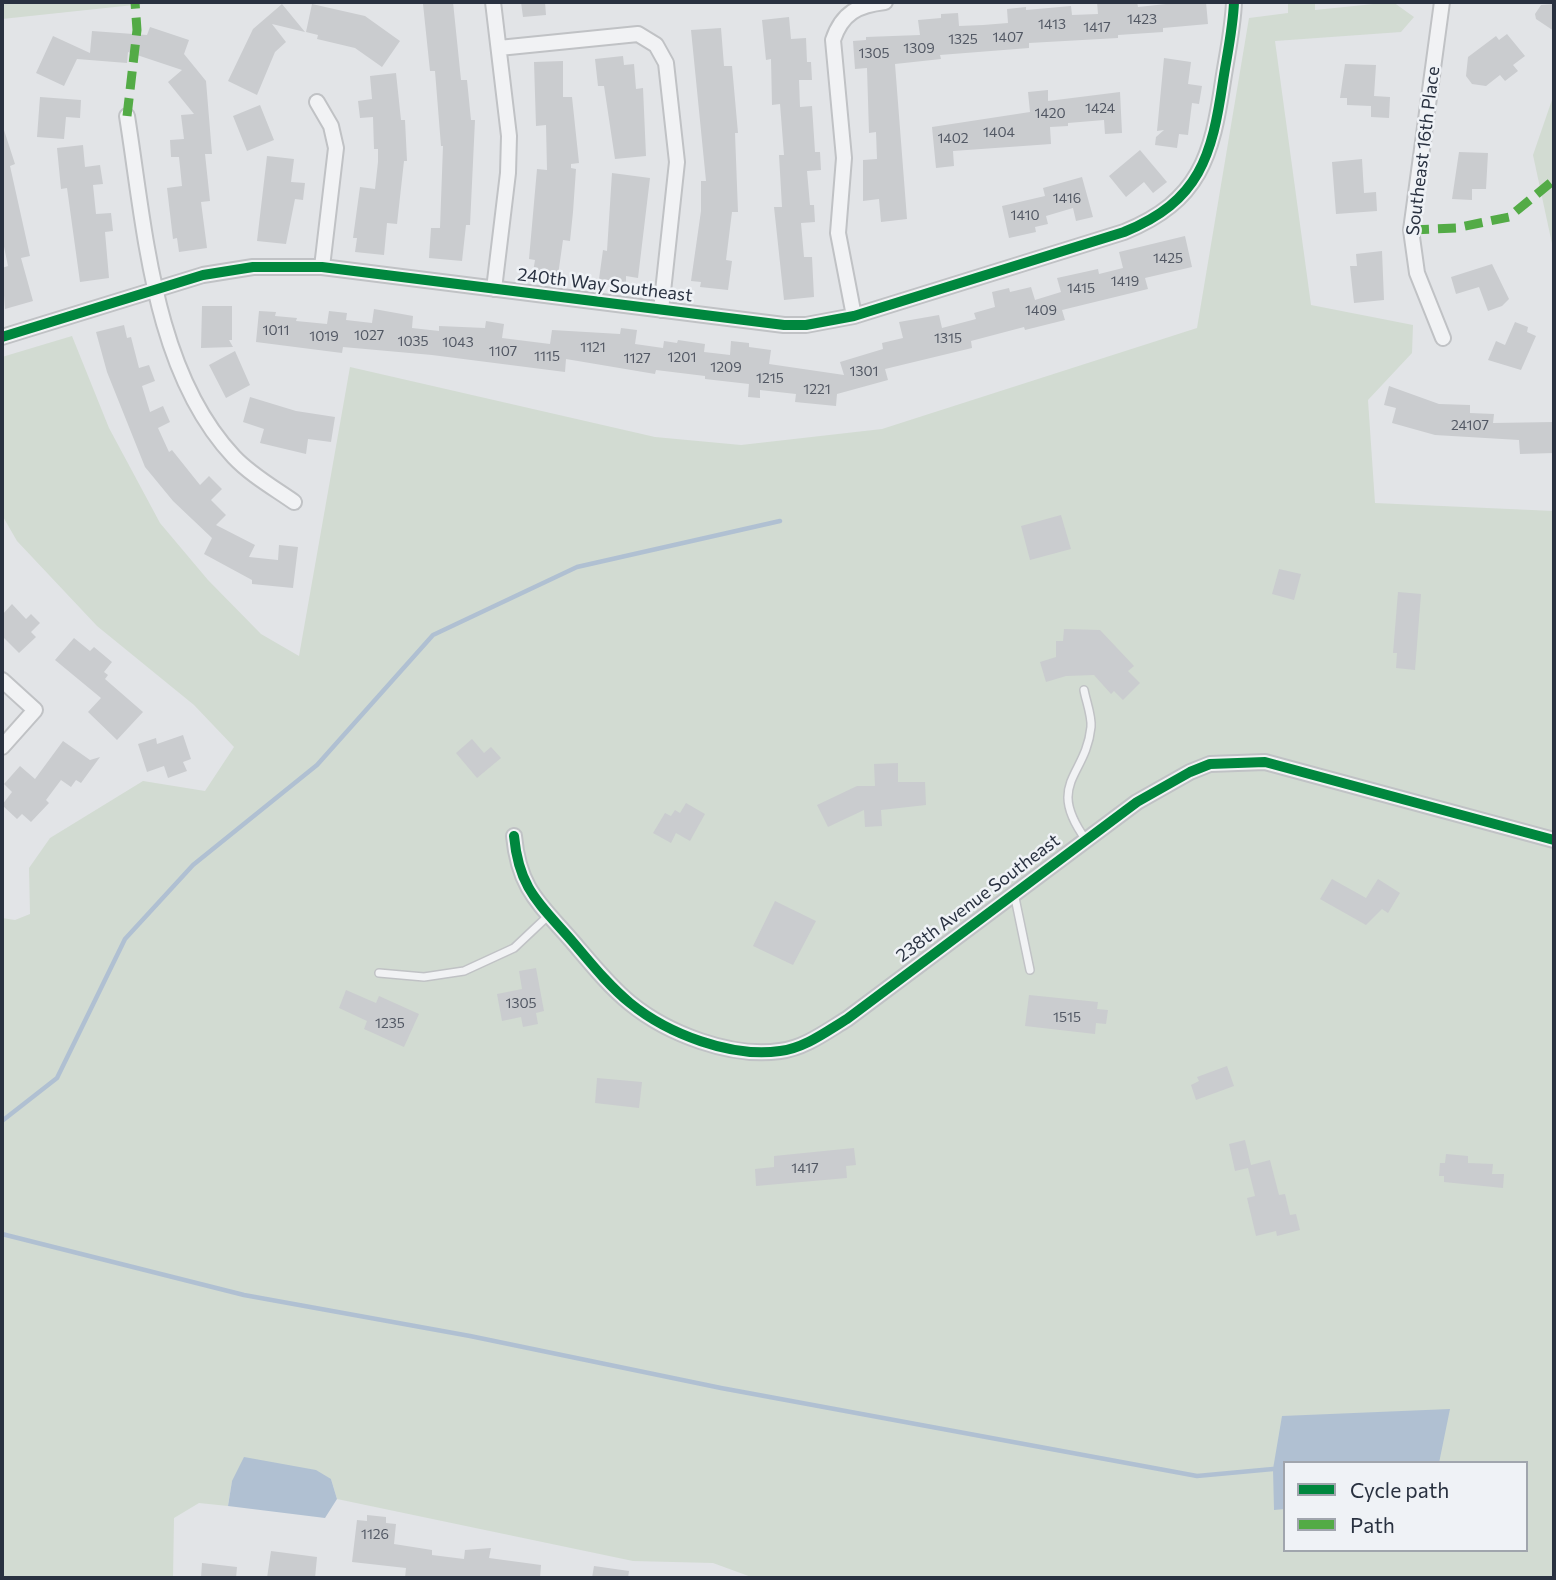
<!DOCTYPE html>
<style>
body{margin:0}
#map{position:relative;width:1556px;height:1580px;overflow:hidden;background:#e2e4e7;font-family:Commissioner,sans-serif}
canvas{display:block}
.frame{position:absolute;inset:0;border:4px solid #293140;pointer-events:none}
.legend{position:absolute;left:1283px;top:1461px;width:245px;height:91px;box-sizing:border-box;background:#eff2f6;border:2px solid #a0a5ad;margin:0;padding:9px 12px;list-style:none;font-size:21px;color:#293140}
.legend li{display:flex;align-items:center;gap:14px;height:35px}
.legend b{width:35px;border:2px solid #a0a5ad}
</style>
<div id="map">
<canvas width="1556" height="1580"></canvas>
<div class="frame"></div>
<ul class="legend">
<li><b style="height:9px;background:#00873e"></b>Cycle path</li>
<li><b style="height:9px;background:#53ab46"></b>Path</li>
</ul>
</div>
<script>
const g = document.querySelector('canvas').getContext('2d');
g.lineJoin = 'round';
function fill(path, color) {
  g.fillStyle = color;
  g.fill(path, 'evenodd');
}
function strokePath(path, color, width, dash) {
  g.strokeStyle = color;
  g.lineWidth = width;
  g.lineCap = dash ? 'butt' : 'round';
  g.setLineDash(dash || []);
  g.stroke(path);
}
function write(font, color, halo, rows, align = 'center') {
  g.font = font + ' Commissioner,sans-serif';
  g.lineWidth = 5;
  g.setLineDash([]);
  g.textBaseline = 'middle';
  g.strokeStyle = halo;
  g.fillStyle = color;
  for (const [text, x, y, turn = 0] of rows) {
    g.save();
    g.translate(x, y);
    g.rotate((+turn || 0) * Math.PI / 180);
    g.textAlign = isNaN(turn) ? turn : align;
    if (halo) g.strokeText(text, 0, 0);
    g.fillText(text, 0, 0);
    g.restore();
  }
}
const green = new Path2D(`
 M2,2H162L2,19Z
 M1288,2H1315V10L1393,2L1414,17L1401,32L1275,41L1311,305L1413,325L1412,353L1368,400L1375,503L1554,511V1578H754L713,1563L633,1561L337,1499L331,1479L232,1481L228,1506L199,1503L174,1518L173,1578H2V918L15,920L30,914L29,868L50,838L143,781L205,791L234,747L194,705L97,626L17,541L2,515V357L72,336L109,428L160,523L208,580L261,634L299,656L350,367L655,437L741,445L882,429L1197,328L1249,18L1288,13ZM1285,1463H1526V1550H1285Z
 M1554,94V253L1533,155Z`);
const water = new Path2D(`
 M1450,1409L1439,1463H1285V1509L1274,1510L1273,1469L1282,1416Z
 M244,1457L316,1470L331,1479L337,1499L325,1518L228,1506L232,1481Z`);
const stream = new Path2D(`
 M2,1121L57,1078L125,939L193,865L317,765L433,635L577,567L780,521
 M2,1234L244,1295L470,1336L721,1388L1197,1476L1273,1469`);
const building = new Path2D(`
 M453,2L461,80H467L471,120H475L470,225H466L462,261L429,258L431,228H440L443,146H441L435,71H430L423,4Z
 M521,2H545L546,15L523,17Z
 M1097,2H1137L1138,7L1166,4V2H1206L1208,24L1163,28V32L1118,35V38L1029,43V48L940,55L941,59L895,64L907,219L881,222L879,199L863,201V160L877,159L876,132L869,133L867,68L855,69L853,41L866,40V37L920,35L918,20L941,18V14L958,13L959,26L983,25L1008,23L1007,9L1026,7V10L1071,6L1072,15L1098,14Z
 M282,4L305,32L272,24L286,42L275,52L257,95L228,81L253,29Z
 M312,4L365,16L400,41L382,67L355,48L317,39L318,35L306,32Z
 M1554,4V31L1536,19L1535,14L1541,5Z
 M789,17L791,39L806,38L807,62H811L812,80H799L800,107L812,106L815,152H820L821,170L807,171L810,205H814L815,222L801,223L804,257H812L814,297L784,300L774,207H782L779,155H784L780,104L772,105L771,59L766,60L762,20Z
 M150,27L189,40L184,54L206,81L212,154H205L210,201L201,202L207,248L179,252L177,238L173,239L167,188L182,186L179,157H171L170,140L184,139L181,115L194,114L168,82L182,70L128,52L127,63L77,59L64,86L36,73L53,36L90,53L92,31L147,35Z
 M721,28L724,66H732L738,133H735L738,212H732L726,260L732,261L728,290L700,287L701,282L691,281L701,211V181H706L691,30Z
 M1507,34L1525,56L1513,65L1518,71L1505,81L1500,75L1486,86L1472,84L1466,76L1468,57L1496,36L1499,40Z
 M623,56L624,65L634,64L636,89L643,88L646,156L615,159L604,86H598L595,59Z
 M1164,58L1191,62L1188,84L1202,86L1199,104L1192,103L1188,135L1179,134L1177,148L1155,145L1156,137L1164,130L1157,131Z
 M563,61V97H572L579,163L571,164V168L576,169L573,212L570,241L563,240L558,275L533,272L535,260L529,259L537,169L547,170L546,125L536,126L534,62Z
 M1345,64L1376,65L1374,96L1390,97L1389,118L1371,117V106L1347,105V98H1340Z
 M396,73L401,120H405L407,161H404L397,224L387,223L384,255L355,252L357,238H353L360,187L375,189L378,162V149H374L373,117L360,118L358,101L372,99L370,76Z
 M1048,90V101L1120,92L1122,133L1105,134L1104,120L1068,123V126L1050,127L1051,144L953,151L954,166L936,168L932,127L1030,112L1028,92Z
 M40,97L81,100L80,118L66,117L64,139L37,137Z
 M260,105L274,140L247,151L233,116Z
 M2,130H4L15,164L10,166L30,256L21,258L33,301L5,309L2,268L8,266L2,237Z
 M83,145L85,167L100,165L103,184L93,185L96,214L111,213L113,231L105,232L109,278L80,282L67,188L61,189L57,148Z
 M1140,150L1167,182L1153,193L1144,182L1126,197L1109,176Z
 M1459,152L1488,153L1486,189H1472V200L1452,199Z
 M267,156L294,159L291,182L305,183L303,200L295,199L286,244L257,241Z
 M1362,159L1364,193L1376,192L1377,211L1336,214L1332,162Z
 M612,173L650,178L638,278L626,276V282L599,279L603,250L607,251Z
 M1082,177L1093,217L1076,221L1073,208L1046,216L1048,224L1035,227L1036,232L1009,238L1002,206L1045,196L1043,188Z
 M1185,236L1192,267L1145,278L1148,289L1062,310L1065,320L1025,330L1024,327L971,341L972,348L885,369L888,380L837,394L836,406L795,402L796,394L760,390V398L748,397L749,384L705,379V376L656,370L655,374L566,359L565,372L432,355L343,347L342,353L256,342L259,311L276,312L275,316L297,318L296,321L327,324L329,311L347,313L346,320L372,323L374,309L413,316L412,328L439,331V326L485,328L486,321L504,324L502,338L550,344L552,330L620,334L621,328L637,330L635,344L663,348L664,341L677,343L678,340L705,344L704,352L730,355L731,341L749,343V347L771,350L769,364L844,375L840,362L883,349L882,343L903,338L899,322L939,315L942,328L976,319L974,313L995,307L992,292L1009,288L1010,292L1031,287L1035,300L1061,292L1057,278L1098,269L1099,274L1123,268L1119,252Z
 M1382,251L1384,300L1354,303L1350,266H1357L1356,254Z
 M1492,264L1509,299L1502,306L1488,311L1479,287L1456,294L1451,277Z
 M202,306H232V340H229L233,347L201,348Z
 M1515,322L1528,327L1527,332L1536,336L1521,370L1488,360L1496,341L1505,345Z
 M124,325L127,338L131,337L139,368L149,365L155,381L142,386L150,412L163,406L170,422L158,428L169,452L172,450L200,485L209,476L222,489L211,500L226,515L216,525L255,545L249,557L278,560L279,545L298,547L293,588L252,584V580L204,554L212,538L173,501L145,467L107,372L96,332Z
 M235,351L250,385L226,398L209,365Z
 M1389,386L1439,404L1470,405V413L1494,414L1493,423L1554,422V453L1520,454L1519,440L1435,435L1392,423L1396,408L1384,405Z
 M250,397L296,411L335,417L331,442L308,439L306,454L260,443L264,429L243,422Z
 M1061,515L1071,549L1030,560L1021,526Z
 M1279,569L1301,574L1294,600L1272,594Z
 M1398,592L1421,594L1415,670L1396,668L1397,653H1393Z
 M12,604L26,619L31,614L40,623L31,632L36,637L19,653L2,636V615Z
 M1064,629L1100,630L1134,666L1128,671L1140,683L1123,700L1114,691L1111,694L1094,675L1066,676L1046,682L1040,662L1056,657V641H1063Z
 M74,638L90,651L94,647L112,662L104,672L108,675L105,679L143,712L117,740L88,712L101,698L55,660Z
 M183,735L191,759L183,762L187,771L168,778L164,766L147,772L138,744L156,738L157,744Z
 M472,739L484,753L491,747L501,758L477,778L456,753Z
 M63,741L90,760L100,757L81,783L76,780L71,787L61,780L46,800L49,803L31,822L22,814L17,819L2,805L12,792L4,784L20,766L35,779Z
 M898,763V782H925L926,805L881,810L882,826L865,827L864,810L828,827L817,805L857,786H875L874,764Z
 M686,803L705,814L690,841L676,833L671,843L653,833L665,813L671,816L675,810L680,813Z
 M1332,879L1366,898L1378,879L1400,893L1388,913L1382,909L1366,925L1320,899Z
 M775,901L816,921L793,965L753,946Z
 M536,968L544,1011L536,1013L538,1024L523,1027L521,1017L502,1021L497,994L522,989L519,971Z
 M346,990L376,1003L379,996L419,1014L404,1047L364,1029L367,1021L339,1008Z
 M1029,995L1098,1002L1097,1009L1108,1010L1106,1024L1096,1023L1095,1034L1025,1026Z
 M1227,1066L1234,1086L1196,1100L1191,1085L1199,1081L1197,1077Z
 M597,1078L642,1082L639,1108L595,1103Z
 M1245,1140L1251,1165L1270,1160L1279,1195L1285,1194L1290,1215L1296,1214L1300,1230L1277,1236L1276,1231L1256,1236L1247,1198L1255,1196L1248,1168L1235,1171L1229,1144Z
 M854,1148L856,1165L846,1166L847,1178L756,1186L755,1169L774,1167V1156Z
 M1446,1154L1468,1156V1163L1493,1164L1492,1174H1504L1503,1188L1444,1182V1176H1439L1440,1163H1445Z
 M367,1515L386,1517V1523L396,1524L394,1544L432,1550V1555L464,1559L465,1550L491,1548L489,1558L541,1565L540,1578H405L406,1568L352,1562L357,1520L367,1521Z
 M271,1551L317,1557L315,1578H267Z
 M202,1563L237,1567L236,1578H201Z
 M594,1566L629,1571L628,1578H592Z`);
const service = new Path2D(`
 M1084,690C1086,701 1092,716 1091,727C1086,777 1045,783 1086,840
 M1014,893L1030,970
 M379,973L424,977L464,971L514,948L549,915`);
const minor = new Path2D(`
 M493,2L509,136L508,173L494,289
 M1442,2L1411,230L1417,273L1443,338
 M499,48L638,34L656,45L666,63L677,162L661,310
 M317,102L331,126L336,148L322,267
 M127,116C145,228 153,371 234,457C251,475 274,488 294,502
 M854,316L838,233L844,158L833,40C842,13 858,5 885,2
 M2,337L203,275L253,267H322L784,325H806L854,316L1124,232C1200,201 1212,156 1223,81C1227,55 1233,28 1234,2
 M2,680L35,710L2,747
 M514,836C519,889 539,903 572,941C590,962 608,985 630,1003C668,1034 731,1058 780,1051C805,1048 827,1031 847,1019L1137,802L1190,772L1210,764L1265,762L1554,840`);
const quiet = new Path2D(`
 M127,116L137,30L135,2
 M1411,230L1456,228L1509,217L1554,180`);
const cycleway = new Path2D(`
 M2,337L203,275L253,267H322L784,325H806L854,316L1124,232C1200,201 1212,156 1223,81C1227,55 1233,28 1234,2
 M514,836C519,889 539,903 572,941C590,962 608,985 630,1003C668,1034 731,1058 780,1051C805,1048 827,1031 847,1019L1137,802L1190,772L1210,764L1265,762L1554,840`);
const numberNames = [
 ["1423",1142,19],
 ["1413",1052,24],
 ["1417",1097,27],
 ["1407",1008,37],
 ["1325",963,39],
 ["1309",919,48],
 ["1305",874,53],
 ["1424",1100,108],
 ["1420",1050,113],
 ["1404",999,132],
 ["1402",953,138],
 ["1416",1067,198],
 ["1410",1025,215],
 ["1425",1168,258],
 ["1419",1125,281],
 ["1415",1081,288],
 ["1409",1041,310],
 ["1011",276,330],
 ["1027",369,335],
 ["1019",324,336],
 ["1315",948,338],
 ["1035",413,341],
 ["1043",458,342],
 ["1121",593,347],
 ["1107",503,351],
 ["1115",547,356],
 ["1201",682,357],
 ["1127",637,358],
 ["1209",726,367],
 ["1301",864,371],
 ["1215",770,378],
 ["1221",817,389],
 ["24107",1470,425],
 ["1305",521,1003],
 ["1515",1067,1017],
 ["1235",390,1023],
 ["1417",805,1168],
 ["1126",375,1534]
];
const streetNames = [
 ["Southeast 16th Place",1423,151,-83],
 ["240th Way Southeast",605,285,7],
 ["238th Avenue Southeast",978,898,-37]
];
fill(green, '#d2dbd2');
fill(water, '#b0c0d2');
strokePath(stream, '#b0c0d2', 4.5);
fill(building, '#cacccf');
strokePath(service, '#c0c2c5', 10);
strokePath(minor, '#c0c2c5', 18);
strokePath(service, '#f1f2f4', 7);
strokePath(minor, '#f1f2f4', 14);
strokePath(quiet, '#53ab46', 9, [18, 9]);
strokePath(cycleway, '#00873e', 10);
write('14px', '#525864', null, numberNames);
write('18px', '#293140', '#eff2f6', streetNames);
</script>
